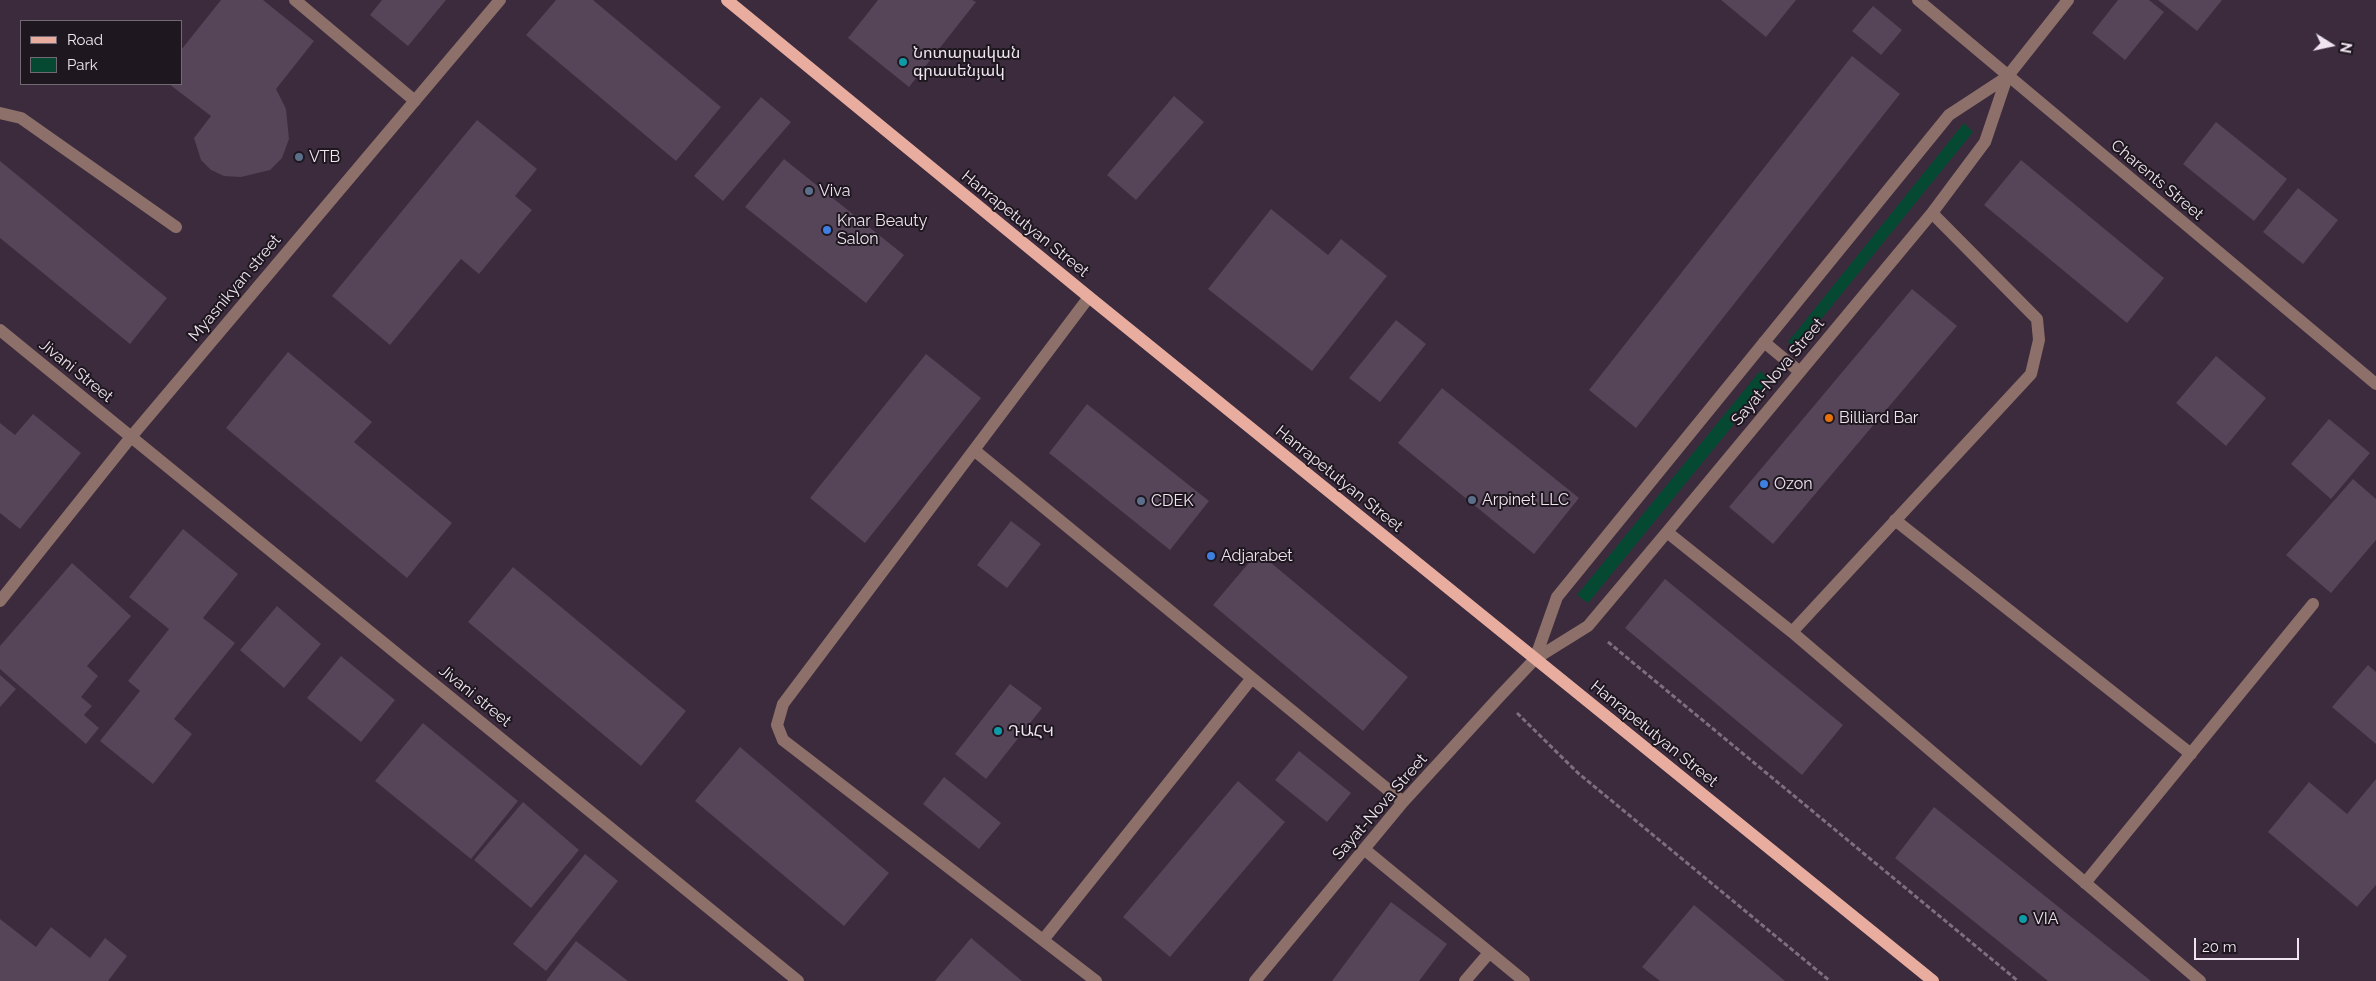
<!DOCTYPE html>
<meta charset="utf-8">
<style>
body{margin:0}
#map{position:relative;width:2376px;height:981px;overflow:hidden;background:#3b2b3d;font-family:Raleway,sans-serif}
canvas{display:block}
.legend{position:absolute;left:20px;top:20px;width:162px;height:65px;box-sizing:border-box;background:#1e171f;border:1px solid #726973;margin:0;padding:6px 9px;list-style:none;font-size:15px;color:#efe4f0}
.legend li{display:flex;align-items:center;gap:10px;height:25px}
.legend b{width:25px;border:1px solid #726973}
.north{position:absolute;left:2306px;top:20px;width:50px;height:50px;-webkit-text-stroke:4px #1e171f;paint-order:stroke;rotate:100deg;font-size:14px;font-weight:700;line-height:20px;text-align:center;color:#efe4f0}
.north::after{content:'';display:block;margin:auto;width:18px;height:22px;background:#efe4f0;clip-path:polygon(50% 0,100% 100%,50% 72%,0 100%)}
.scale{position:absolute;left:2194px;top:938px;width:105px;height:22px;box-sizing:border-box;border:2px solid #efe4f0;border-top:0;padding-left:6px;font-size:15px;line-height:18px;white-space:nowrap;color:#efe4f0;-webkit-text-stroke:4px #1e171f;paint-order:stroke}
</style>
<div id="map">
<canvas width="2376" height="981"></canvas>
<ul class="legend">
<li><b style="height:6px;background:#e9ada0"></b>Road</li>
<li><b style="height:14px;background:#054932"></b>Park</li>
</ul>
<div class="north">N</div>
<div class="scale">20 m</div>
</div>
<script>
const g = document.querySelector('canvas').getContext('2d');
g.lineJoin = 'round';
function fill(path, color) {
  g.fillStyle = color;
  g.fill(path, 'evenodd');
}
function strokePath(path, color, width, dash) {
  g.strokeStyle = color;
  g.lineWidth = width;
  g.lineCap = dash ? 'butt' : 'round';
  g.setLineDash(dash || []);
  g.stroke(path);
}
function write(font, color, halo, rows, align = 'center') {
  g.font = font + ' Raleway,"Noto Sans Armenian",sans-serif';
  g.lineWidth = 4;
  g.setLineDash([]);
  g.textBaseline = 'middle';
  g.strokeStyle = halo;
  g.fillStyle = color;
  for (const [text, x, y, turn = 0] of rows) {
    g.save();
    g.translate(x, y);
    g.rotate((+turn || 0) * Math.PI / 180);
    g.textAlign = isNaN(turn) ? turn : align;
    if (halo) g.strokeText(text, 0, 0);
    g.fillText(text, 0, 0);
    g.restore();
  }
}
const green = new Path2D(`
 M1964,123L1973,132L1797,349L1788,342Z
 M1760,371L1770,380L1588,603L1577,595Z`);
const building = new Path2D(`
 M221,0H263L314,41L276,89L286,109L289,139L282,158L270,170L241,177L224,176L211,170L201,160L194,138L211,116L169,84H181V50Z
 M382,0H446L408,46L370,15Z
 M556,0H593L721,107L676,161L526,35Z
 M878,0H972L976,2L909,87L848,38Z
 M1721,0H1796L1766,37Z
 M2118,0H2149L2164,12L2125,60L2092,33Z
 M2158,0H2222L2197,31Z
 M1873,6L1902,30L1881,55L1852,31Z
 M1852,56L1900,94L1636,428L1589,390Z
 M1174,96L1204,122L1136,200L1107,175Z
 M761,97L791,122L723,201L694,176Z
 M477,120L537,169L515,196L532,210L479,274L461,259L390,345L332,296Z
 M2216,122L2287,179L2254,221L2183,164Z
 M784,159L904,255L866,303L745,207Z
 M2021,160L2164,278L2127,323L1984,205Z
 M0,161L167,298L130,344L0,238Z
 M2298,188L2338,220L2303,264L2263,232Z
 M1271,209L1328,255L1341,239L1387,276L1312,371L1208,289Z
 M1912,289L1957,326L1773,544L1729,507Z
 M1396,320L1426,344L1380,402L1349,378Z
 M288,352L372,422L354,442L452,523L407,578L226,428Z
 M926,354L981,398L865,543L810,498Z
 M2216,356L2266,398L2226,446L2176,403Z
 M1442,388L1579,498L1534,554L1398,443Z
 M1087,404L1209,501L1170,550L1049,453Z
 M33,414L81,453L20,529L0,513V423L15,435Z
 M2329,419L2370,453L2331,499L2291,464Z
 M2353,479L2376,499V540L2331,593L2286,555Z
 M1011,521L1041,544L1007,588L977,565Z
 M183,529L238,574L203,618L235,643L174,719L192,734L153,784L100,741L140,691L128,681L169,629L129,597Z
 M1258,552L1408,677L1363,731L1213,605Z
 M72,563L131,616L87,666L98,676L81,697L92,706L84,715L99,728L86,744L0,669V646Z
 M513,567L686,711L641,766L468,622Z
 M1665,579L1843,725L1802,775L1625,628Z
 M277,606L321,644L284,688L240,650Z
 M341,656L395,700L361,742L307,698Z
 M2368,665L2376,672V744L2332,707Z
 M0,675L16,689L0,707Z
 M1010,684L1042,708L986,779L955,754Z
 M423,723L518,801L471,859L375,781Z
 M740,747L889,873L844,926L695,801Z
 M1299,751L1351,793L1327,822L1275,780Z
 M944,777L1001,823L979,849L923,804Z
 M2376,779V885L2357,907L2268,832L2309,782L2347,814Z
 M1238,781L1285,822L1170,957L1123,917Z
 M523,802L579,850L531,908L474,860Z
 M1934,807L2151,981H2048L1895,858Z
 M585,854L618,881L546,971L513,944Z
 M1391,902L1447,944L1419,981H1332Z
 M1694,905L1785,981H1660L1642,967Z
 M0,919L36,947L51,927L90,958L105,938L127,956L108,981H0Z
 M971,938L1022,981H935Z
 M576,941L628,981H546Z`);
const path = new Path2D(`
 M1608,642L2018,981
 M1517,713L1578,773L1830,981`);
const minor = new Path2D(`
 M295,0L415,101
 M1918,0L2376,384
 M0,113L21,118L176,227
 M1089,297L783,704L777,725L783,740L1096,981
 M0,330L798,981
 M1764,342L1800,372
 M974,450L1403,802
 M1895,520L2191,754
 M1667,532L1792,632L2200,981
 M0,601L131,437L500,0
 M1792,632L2031,374L2039,340L2037,319L1932,213
 M1535,659L1557,597L1949,115L2007,77L2068,0
 M1364,849L1524,981
 M2085,883L2313,604
 M1043,940L1252,678
 M1255,981L1403,802L1500,696L1535,659L1588,626L1667,532L1932,213L1985,142L2007,77
 M1465,981L1489,953`);
const major = new Path2D(`
 M727,0L1089,297L1933,981`);
const markers = [
 [903,62,5,"#0f9aa8"],
 [299,157,5,"#5c6f8a"],
 [809,191,5,"#5c6f8a"],
 [827,230,5,"#3f7fe0"],
 [1829,418,5,"#e8710a"],
 [1764,484,5,"#3f7fe0"],
 [1472,500,5,"#5c6f8a"],
 [1141,501,5,"#5c6f8a"],
 [1211,556,5,"#3f7fe0"],
 [998,731,5,"#0f9aa8"],
 [2023,919,5,"#0f9aa8"]
];
const poiNames = [
 ["Նոտարական",913,53],
 ["գրասենյակ",913,71],
 ["VTB",309,157],
 ["Viva",819,191],
 ["Knar Beauty",837,221],
 ["Salon",837,239],
 ["Billiard Bar",1839,418],
 ["Ozon",1774,484],
 ["Arpinet LLC",1482,500],
 ["CDEK",1151,501],
 ["Adjarabet",1221,556],
 ["ԴԱՀԿ",1008,731],
 ["VIA",2033,919]
];
const streetNames = [
 ["Charents Street",2157,180,40],
 ["Hanrapetutyan Street",1025,224,39],
 ["Myasnikyan street",235,288,-50],
 ["Jivani Street",76,371,39],
 ["Sayat-Nova Street",1778,372,-50],
 ["Hanrapetutyan Street",1339,479,39],
 ["Jivani street",475,696,39],
 ["Hanrapetutyan Street",1654,734,39],
 ["Sayat-Nova Street",1380,807,-49]
];
fill(green, '#054932');
fill(building, '#564458');
strokePath(path, '#7d6f7f', 3, [5, 2.5]);
strokePath(minor, '#8d706a', 12);
strokePath(major, '#e9ada0', 12);
for (const [x, y, r, color] of markers) {
  const dot = new Path2D();
  dot.arc(x, y, r, 0, 2 * Math.PI);
  g.fillStyle = color;
  g.fill(dot);
  strokePath(dot, '#1e171f', 2);
}
write('16px', '#efe4f0', '#1e171f', poiNames, 'left');
write('16px', '#efe4f0', '#1e171f', streetNames);
</script>
